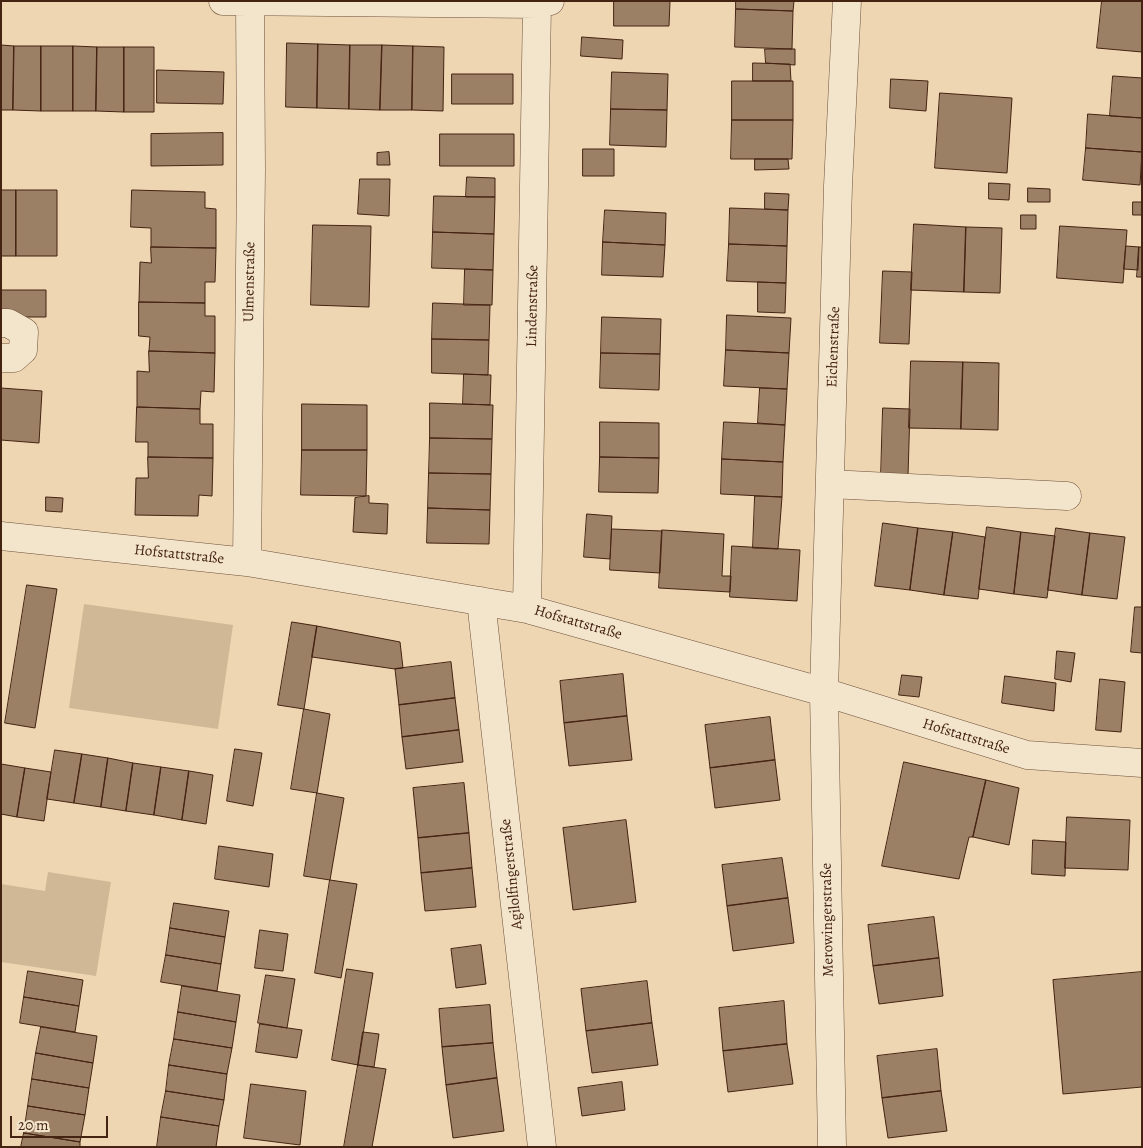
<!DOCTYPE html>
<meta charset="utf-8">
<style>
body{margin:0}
#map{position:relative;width:1143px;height:1148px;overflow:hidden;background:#edd6b1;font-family:Alegreya,serif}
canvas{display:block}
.frame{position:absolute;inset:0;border:2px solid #442312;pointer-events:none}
.scale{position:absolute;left:10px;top:1116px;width:98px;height:22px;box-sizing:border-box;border:2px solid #442312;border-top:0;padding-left:6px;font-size:15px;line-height:18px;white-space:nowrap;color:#442312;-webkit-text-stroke:4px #f3e4cc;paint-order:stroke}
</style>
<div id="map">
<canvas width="1143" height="1148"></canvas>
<div class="frame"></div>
<div class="scale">20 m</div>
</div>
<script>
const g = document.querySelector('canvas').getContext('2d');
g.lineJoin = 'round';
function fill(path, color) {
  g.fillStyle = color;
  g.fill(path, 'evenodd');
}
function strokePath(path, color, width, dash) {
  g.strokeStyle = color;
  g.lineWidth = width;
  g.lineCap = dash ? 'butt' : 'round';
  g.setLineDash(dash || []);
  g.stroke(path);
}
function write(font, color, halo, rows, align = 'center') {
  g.font = font + ' Alegreya,serif';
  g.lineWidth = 4;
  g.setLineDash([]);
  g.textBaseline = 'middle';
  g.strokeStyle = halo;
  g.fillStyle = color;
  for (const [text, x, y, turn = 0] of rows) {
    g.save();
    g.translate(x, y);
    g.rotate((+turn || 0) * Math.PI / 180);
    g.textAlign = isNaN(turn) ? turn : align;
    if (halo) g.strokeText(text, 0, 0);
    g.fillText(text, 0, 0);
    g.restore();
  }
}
const green = new Path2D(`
 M84,604L233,625L218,729L69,708Z
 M48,872L111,882L96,976L1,962V884L45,891Z`);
const building = new Path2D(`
 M614,1H670L669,26H614Z
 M736,1H794L793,11L736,9Z
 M1102,1H1142V52L1097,48Z
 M736,9L793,11L792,49L735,47Z
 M582,37L623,40L622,59L581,56Z
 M287,43L318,44L317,108L286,107Z
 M318,44L350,45L349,109L317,108Z
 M1,45L14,46L13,110H1Z
 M350,45H382L380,110L349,109Z
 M382,45L413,46L412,110H380Z
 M14,46H41V111L13,110Z
 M41,46H73V111H41Z
 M73,46L97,47L96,111H73Z
 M413,46L444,47L443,111L412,110Z
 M97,47H124V112L96,111Z
 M124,47H154V112H124Z
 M765,49H795V65L766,63Z
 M753,63L790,64L791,81H753Z
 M157,70L224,72L223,104L157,103Z
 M612,72L668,74L667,110L611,109Z
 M452,74H513V104H452Z
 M1113,76L1142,78V118L1110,116Z
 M891,79L928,81L926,111L890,108Z
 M732,81H793V120H732Z
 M940,93L1012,98L1007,173L935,168Z
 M611,109L667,110L666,147L610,145Z
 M1088,114L1142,118V152L1086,148Z
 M732,120H793L792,159H731Z
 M223,133V165L151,166V134Z
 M440,134H514V166H440Z
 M1086,148L1142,152L1140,185L1083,180Z
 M583,149H614V176H583Z
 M389,152L390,165H377V153Z
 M755,159H788L789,169L755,170Z
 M467,177L495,178V197H466Z
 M360,179H390L389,216L358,214Z
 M989,183L1010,184L1009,200L989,199Z
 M1028,188L1050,189V202H1028Z
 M1,190H16V256H1Z
 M16,190H57V256H16Z
 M132,190L205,192V208L216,209V248L151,247V228L131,227Z
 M765,193L789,194L788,210L765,209Z
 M434,196L495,197L494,234L433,232Z
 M1133,202H1142V215H1133Z
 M730,208L788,210L787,246L729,244Z
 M605,210L666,213L665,245L603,242Z
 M1021,215H1036V229H1021Z
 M914,224L966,227L964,292L911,290Z
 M313,225L371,226L369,307L311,305Z
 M1060,226L1127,230L1123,283L1057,278Z
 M966,227L1002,228L1000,293L964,292Z
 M433,232L494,234L493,270L432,268Z
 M603,242L665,245L663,277L602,275Z
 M729,244L787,246L786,283L727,281Z
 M1126,246L1139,247L1138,270L1124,269Z
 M151,247L216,248L215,282H205V303L139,302L140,262L151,263Z
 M1139,247H1142V277H1137Z
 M465,269L493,270L492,305H464Z
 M883,271L912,272L909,344L880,343Z
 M758,282L786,283L785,313L758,312Z
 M1,290H46V317H1Z
 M139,302L205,303V316H215V353L149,351L150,337L139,336Z
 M433,303L490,305L489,340L432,339Z
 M727,315L791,318L789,353L726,350Z
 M602,317L661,319L660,354L601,353Z
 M432,339L489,340L488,375L432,373Z
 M726,350L789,353L787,389L724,386Z
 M149,351L215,353L214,392L201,391L200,409L137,407V371L149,372Z
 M601,353L660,354L659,390L600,388Z
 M911,361L963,362L961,429L909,428Z
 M963,362L999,363L998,430L961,429Z
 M464,374L491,375L490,405L463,404Z
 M1,388L42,391L39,443L1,440Z
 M760,388L787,389L785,425L758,423Z
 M430,403L493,405L492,439L430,438Z
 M302,404L367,405V450H302Z
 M137,407L200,409V424H213V458L148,457V442H136Z
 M883,408L910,409L908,476H881Z
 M600,422L659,423V458L600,457Z
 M724,422L785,425L783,462L722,459Z
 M430,438L492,439L491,474L429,473Z
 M302,450H367L366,496L301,495Z
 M148,457L213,458L212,496L199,495L198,516L135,515L136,478H148Z
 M600,457L659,458L658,493L599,492Z
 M722,459L783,462L782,497L721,494Z
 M429,473L491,474L490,510L428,508Z
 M369,496V503L388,504L387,534L353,532L355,498Z
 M755,496L782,497L778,549L753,548Z
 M46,497L63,498L62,512L46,511Z
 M428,508L490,510L489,544L427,543Z
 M587,514L612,516L610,559L584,557Z
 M883,523L918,528L910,590L875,586Z
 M987,527L1021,532L1014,594L979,589Z
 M918,528L953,532L944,595L910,590Z
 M1056,528L1090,533L1082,595L1048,590Z
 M612,529L662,531L660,573L610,570Z
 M662,530L724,534L722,576H731L730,592L659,588Z
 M953,532L985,537L978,599L944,595Z
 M1021,532L1055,536L1047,598L1014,594Z
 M1090,533L1125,537L1117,599L1082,595Z
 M732,546L800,550L797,601L730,597Z
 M27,585L57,589L35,728L5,723Z
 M1135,607H1142V653L1131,652Z
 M292,622L317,626L304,709L278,705Z
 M317,626L400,642L403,668L395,669L312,657Z
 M1057,651L1075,653L1071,682L1055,679Z
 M451,662L455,698L399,705L395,669Z
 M623,674L627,716L564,723L560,681Z
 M902,675L922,677L919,697L899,695Z
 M1005,676L1056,683L1054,711L1002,703Z
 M1100,679L1125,682L1121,732L1096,730Z
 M455,698L459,730L402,737L399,705Z
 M304,709L330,714L317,793L291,789Z
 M627,716L632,760L569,766L564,723Z
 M770,717L775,760L710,768L705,725Z
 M459,730L463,762L406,769L402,737Z
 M235,749L262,753L253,806L227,801Z
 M55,750L82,754L74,803L47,799Z
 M82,754L108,758L101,807L74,803Z
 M108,758L133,763L126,811L101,807Z
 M775,760L780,800L715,808L710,768Z
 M904,762L986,780L973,837H969L959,879L882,866Z
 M133,763L161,767L154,815L126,811Z
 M1,764L25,768L17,817L1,814Z
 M161,767L189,771L182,820L154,815Z
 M25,768L51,772L44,821L17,817Z
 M189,771L213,775L206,824L182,820Z
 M986,780L1019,788L1009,845L973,837Z
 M464,783L469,833L418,838L413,788Z
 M317,793L344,798L330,880L304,876Z
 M1067,817L1130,820L1128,870L1065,868Z
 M626,820L636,902L573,910L563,828Z
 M469,833L472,868L421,873L418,838Z
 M1033,840L1066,842L1065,876L1032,874Z
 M219,846L273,854L269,887L215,879Z
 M782,858L788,898L727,906L722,865Z
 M472,868L476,907L425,911L421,873Z
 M330,880L357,884L341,978L315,973Z
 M788,898L794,943L733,951L727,906Z
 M174,903L229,911L225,937L170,928Z
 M934,917L939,958L873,966L868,925Z
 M170,928L225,937L221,964L166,955Z
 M260,930L288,934L283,971L255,968Z
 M481,945L486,984L456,988L451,949Z
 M166,955L221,964L217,991L161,982Z
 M939,958L943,996L879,1004L873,966Z
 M347,969L373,973L358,1065L332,1060Z
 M28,971L83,980L79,1006L24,997Z
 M1142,972V1087L1063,1094L1053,980Z
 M266,975L295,979L287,1028L258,1023Z
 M647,981L652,1023L586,1031L581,989Z
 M182,986L240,995L236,1022L178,1012Z
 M24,997L79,1006L75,1032L20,1023Z
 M784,1001L787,1044L723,1051L719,1008Z
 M490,1005L493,1043L442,1047L439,1009Z
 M178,1012L236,1022L232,1048L174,1039Z
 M652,1023L658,1065L592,1073L586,1031Z
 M260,1024L302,1030L297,1058L256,1052Z
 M41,1027L97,1036L93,1063L36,1053Z
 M363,1032L379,1034L374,1067L358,1065Z
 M174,1039L232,1048L227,1074L169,1065Z
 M493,1043L497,1078L446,1085L442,1047Z
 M787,1044L793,1084L728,1092L723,1051Z
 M937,1049L941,1091L882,1098L877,1056Z
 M36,1053L93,1063L89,1088L32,1079Z
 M169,1065L227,1074L224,1100L166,1091Z
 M358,1065L386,1069L372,1147H344Z
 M497,1078L504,1131L453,1138L446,1085Z
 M32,1079L89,1088L85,1115L28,1106Z
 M622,1082L625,1110L582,1116L578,1088Z
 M251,1084L306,1091L300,1145L244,1138Z
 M166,1091L224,1100L219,1126L161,1117Z
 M941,1091L947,1131L888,1138L882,1098Z
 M28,1106L85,1115L80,1142L24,1133Z
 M161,1117L219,1126L216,1147H157Z
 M24,1133L80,1142V1147H21Z`);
const minor = new Path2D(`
 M223,1L537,4L550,1
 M1,323H8L24,332L23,350L14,358H1
 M830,484L1067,496
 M1,536L247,562L527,609L824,692L1027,755L1142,763
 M247,562L251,169L250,2
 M481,601L542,1147
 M527,609L537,4
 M832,1147L824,692L838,186L847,1`);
const streetNames = [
 ["Ulmenstraße",250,282,-89],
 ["Lindenstraße",533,306,-89],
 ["Eichenstraße",834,347,-88],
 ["Hofstattstraße",179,555,6],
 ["Hofstattstraße",578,623,16],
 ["Hofstattstraße",966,737,17],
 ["Agilolfingerstraße",512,874,-96],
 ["Merowingerstraße",828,920,-91]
];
fill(green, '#d0b896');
fill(building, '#9c8065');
strokePath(building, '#442312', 1);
strokePath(minor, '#6e503a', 29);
strokePath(minor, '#f3e4cc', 28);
write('15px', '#442312', '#f3e4cc', streetNames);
</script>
